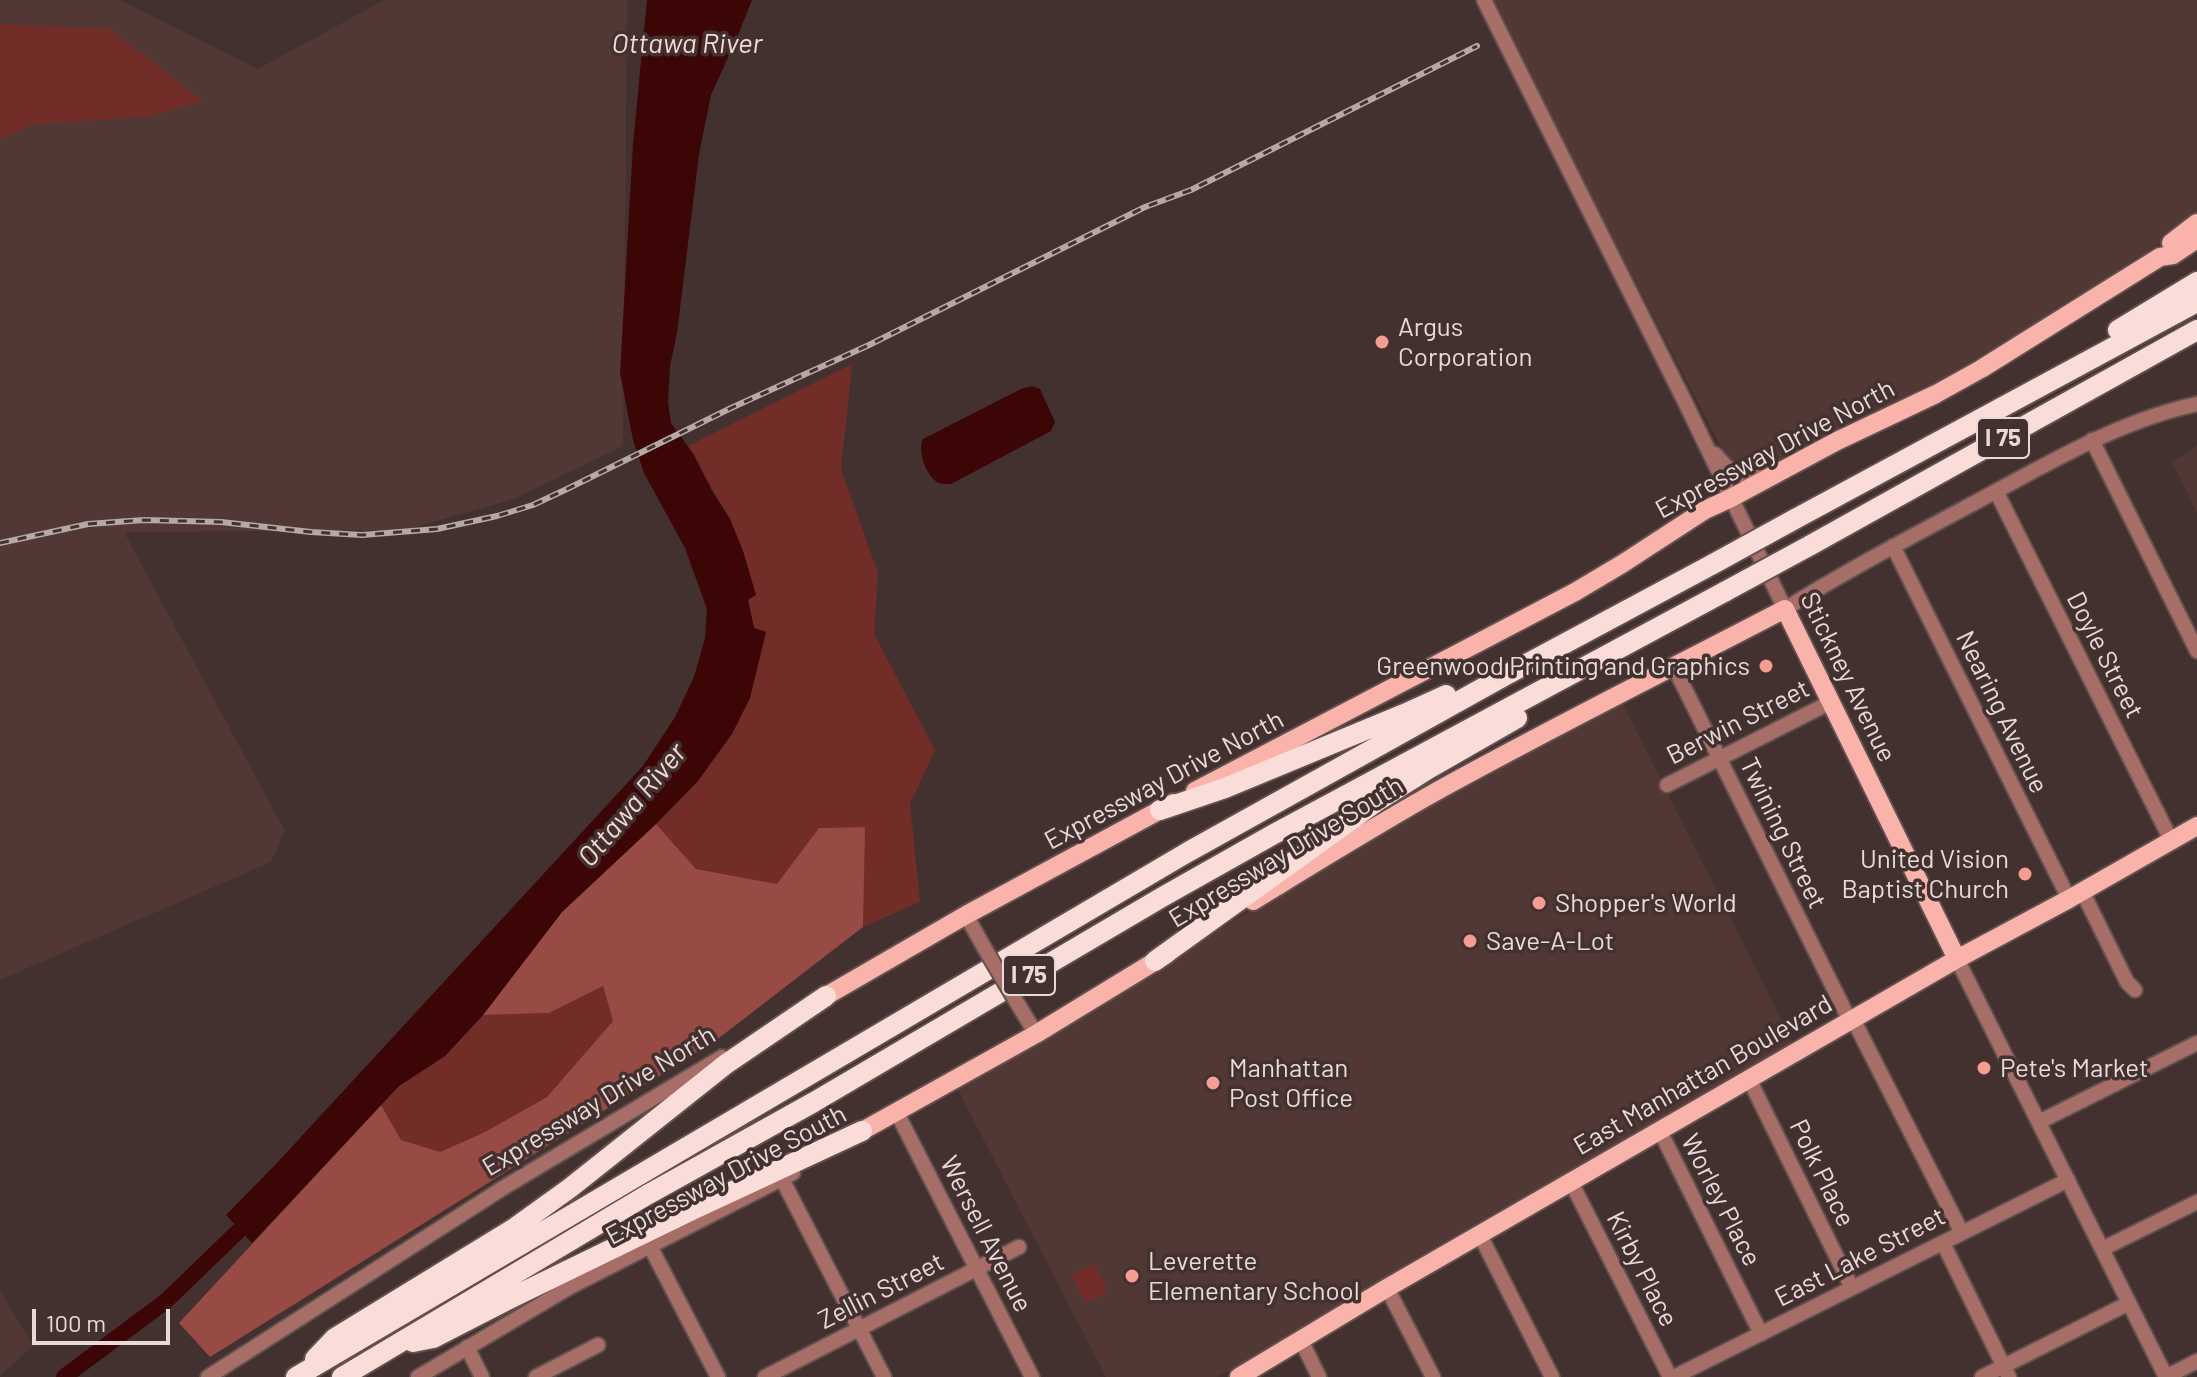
<!DOCTYPE html>
<style>
body{margin:0}
#map{position:relative;width:2197px;height:1377px;overflow:hidden;background:#43312f;font-family:Barlow,sans-serif}
canvas{display:block}
.scale{position:absolute;left:32px;top:1309px;width:138px;height:36px;box-sizing:border-box;border:4px solid #e7dbd9;border-top:0;padding-left:10px;font-size:24px;line-height:28px;white-space:nowrap;color:#e7dbd9;-webkit-text-stroke:6px #43312f;paint-order:stroke}
</style>
<div id="map">
<canvas width="2197" height="1377"></canvas>
<div class="scale">100 m</div>
</div>
<script>
const g = document.querySelector('canvas').getContext('2d');
g.lineJoin = 'round';
function fill(path, color) {
  g.fillStyle = color;
  g.fill(path, 'evenodd');
}
function strokePath(path, color, width, dash) {
  g.strokeStyle = color;
  g.lineWidth = width;
  g.lineCap = dash ? 'butt' : 'round';
  g.setLineDash(dash || []);
  g.stroke(path);
}
function write(font, color, halo, rows, align = 'center') {
  g.font = font + ' Barlow,sans-serif';
  g.lineWidth = 7;
  g.setLineDash([]);
  g.textBaseline = 'middle';
  g.strokeStyle = halo;
  g.fillStyle = color;
  for (const [text, x, y, turn = 0] of rows) {
    g.save();
    g.translate(x, y);
    g.rotate((+turn || 0) * Math.PI / 180);
    g.textAlign = isNaN(turn) ? turn : align;
    if (halo) g.strokeText(text, 0, 0);
    g.fillText(text, 0, 0);
    g.restore();
  }
}
const built = new Path2D(`
 M0,0H120L258,69L384,0H627L623,446L514,499L404,530L124,532L285,831L271,862L0,980Z
 M1488,0H2197V215L2158,245L2115,273L2032,326L1939,380L1835,429L1763,468L1744,471L1725,454Z
 M2197,446V512L2172,462Z
 M1623,704L1793,1043L1433,1248L1280,1344L1217,1377H1106L957,1088L1105,1001L1372,835L1605,711Z
 M0,1290L33,1346L0,1376Z`);
const green = new Path2D(`
 M0,24L110,29L203,101L151,116L31,125L0,139Z
 M852,364L841,469L878,573L874,634L935,750L910,804L920,902L863,927L864,827L819,828L778,884L696,869L656,824L697,782L765,633L754,628L748,599L756,595L743,551L730,519L688,446Z
 M603,986L613,1021L547,1097L485,1132L440,1152L401,1140L381,1105L399,1086L445,1056L483,1015L549,1013Z
 M1095,1264L1108,1292L1085,1303L1072,1275Z`);
const forest = new Path2D(`
 M656,824L696,869L777,884L819,828L865,827L863,927L715,1041L210,1357L179,1323L381,1105L401,1140L440,1152L485,1132L547,1097L613,1021L603,986L549,1013L483,1015L562,912Z`);
const water = new Path2D(`
 M647,0H752L736,40L711,95L699,154L677,333L670,366L668,402L671,423L694,455L712,491L730,519L743,551L756,595L748,600L754,628L766,632L750,698L732,734L698,781L656,824L562,912L483,1015L445,1056L399,1086L252,1243L226,1215L276,1164L643,766L675,717L694,677L705,638L707,609L685,548L644,473L633,440L620,373L633,144Z
 M1032,386L1040,389L1055,422L1051,431L951,484C946,484 942,485 937,482C926,475 917,451 923,439L1021,389Z`);
const river = new Path2D(`
 M64,1377L166,1301L255,1215`);
const minor = new Path2D(`
 M1484,0L1684,400L1785,609C1851,568 1920,532 1989,495C2056,459 2122,420 2197,404
 M2092,440L2197,651
 M1715,454C1732,474 1742,483 1768,469
 M1996,491L2171,840
 M1893,546L2069,899
 M1674,667L1850,1021
 M1667,785L1831,702
 M2082,891L2127,982L2135,990
 M966,915L985,949
 M1957,959L2166,1377
 M1016,1001L1036,1034
 M1853,1019L1962,1233
 M1749,1079L1852,1288
 M897,1113L1032,1377
 M2039,1122L2197,1043
 M1660,1131L1761,1334
 M782,1179L884,1377
 M1571,1182L1670,1377
 M1480,1235L1552,1377
 M1943,1243L2009,1377
 M650,1246L718,1377
 M2102,1249L2197,1202
 M1387,1288L1433,1377
 M1301,1340L1319,1377
 M467,1347L482,1377
 M208,1377L503,1188L722,1057
 M418,1377L570,1287L793,1173
 M536,1377L598,1345
 M765,1377L1019,1247
 M1674,1377L2068,1180
 M1982,1377L2129,1303
 M2166,1377L2197,1361`);
const major = new Path2D(`
 M2171,243L2197,223
 M1195,791L1575,592L1622,564L1705,510L1731,498L1837,441L1936,394L1981,369L2160,257L2173,255L2197,239
 M1253,901C1312,865 1370,829 1430,795C1547,730 1666,671 1785,609L1957,959
 M826,996L966,915L1173,803
 M862,1131L1036,1034L1167,954
 M1239,1377L1387,1288L1957,959L2069,899L2197,826`);
const highway = new Path2D(`
 M2118,330L2197,282
 M1795,519L2197,302
 M1809,546L2197,330
 M1160,810L1225,788L1404,714L1446,695
 M1155,961L1379,800L1428,769L1517,718
 M413,1342L433,1338L509,1299L692,1210L862,1131
 M315,1359L335,1338L513,1229L570,1188L726,1064L826,996
 M296,1377L1188,852L1506,675L1713,564
 M342,1377L647,1195L814,1102L1164,896L1274,834L1726,591`);
const rail = new Path2D(`
 M0,543L88,524L144,520L221,522L311,532L362,535L437,529L497,516L533,505L567,489L731,408L869,345L1145,207L1191,190L1477,46`);
const minorBridge = new Path2D(`
 M985,949L1016,1001`);
const highwayBridge = new Path2D(`
 M1713,564L1795,519
 M1726,591L1809,546`);
const markers = [
 [1382,342,8,"#f59c93"],
 [1766,666,8,"#f59c93"],
 [2025,874,8,"#f59c93"],
 [1539,903,8,"#f59c93"],
 [1470,941,8,"#f59c93"],
 [1984,1068,8,"#f59c93"],
 [1213,1083,8,"#f59c93"],
 [1132,1276,8,"#f59c93"]
];
const shields = [
 [2003,438,52],
 [1029,975,52]
];
const shieldNames = [
 ["I 75",2003,438],
 ["I 75",1029,975]
];
const poiNames = [
 ["Argus",1398,327],
 ["Corporation",1398,357],
 ["Greenwood Printing and Graphics",1750,666,"right"],
 ["United Vision",2009,859,"right"],
 ["Baptist Church",2009,889,"right"],
 ["Shopper's World",1555,903],
 ["Save-A-Lot",1486,941],
 ["Manhattan",1229,1068],
 ["Post Office",1229,1098],
 ["Pete's Market",2000,1068],
 ["Leverette",1148,1261],
 ["Elementary School",1148,1291]
];
const streetNames = [
 ["Expressway Drive North",1775,449,-28],
 ["Doyle Street",2105,655,63],
 ["Stickney Avenue",1848,677,64],
 ["Nearing Avenue",2002,712,64],
 ["Berwin Street",1738,722,-27],
 ["Expressway Drive North",1164,780,-28],
 ["Twining Street",1783,833,64],
 ["Expressway Drive South",1286,852,-31],
 ["East Manhattan Boulevard",1703,1075,-30],
 ["Expressway Drive North",599,1101,-31],
 ["Polk Place",1822,1173,64],
 ["Expressway Drive South",726,1175,-28],
 ["Worley Place",1721,1200,63],
 ["Wersell Avenue",986,1234,63],
 ["East Lake Street",1860,1257,-27],
 ["Kirby Place",1642,1269,63],
 ["Zellin Street",881,1291,-27]
];
const waterNames = [
 ["Ottawa River",687,44],
 ["Ottawa River",632,805,-50]
];
fill(built, '#523835');
fill(green, '#722d29');
fill(forest, '#984b44');
fill(water, '#3c0506');
strokePath(river, '#3c0506', 16);
strokePath(minor, '#61504e', 18);
strokePath(major, '#61504e', 22);
strokePath(highway, '#61504e', 24);
strokePath(minor, '#a76e68', 14);
strokePath(major, '#fab3ab', 18);
strokePath(highway, '#fadcd9', 20);
strokePath(rail, '#b5a8a6', 6);
strokePath(rail, '#43312f', 3, [9]);
strokePath(minorBridge, '#61504e', 18, []);
strokePath(highwayBridge, '#61504e', 24, []);
strokePath(minorBridge, '#a76e68', 14);
strokePath(highwayBridge, '#fadcd9', 20);
for (const [x, y, r, color] of markers) {
  const dot = new Path2D();
  dot.arc(x, y, r, 0, 2 * Math.PI);
  g.fillStyle = color;
  g.fill(dot);
  strokePath(dot, '#43312f', 3);
}
for (const [x, y, w] of shields) {
  const box = new Path2D();
  box.roundRect(x - w / 2, y - 20, w, 40, 6);
  g.fillStyle = '#43312f';
  g.fill(box);
  strokePath(box, '#e7dbd9', 2);
}
write('bold 24px', '#e7dbd9', null, shieldNames);
write('26px', '#e7dbd9', '#43312f', poiNames, 'left');
write('26px', '#e7dbd9', '#43312f', streetNames);
write('italic 28px', '#f1d9d6', '#43312f', waterNames);
</script>
